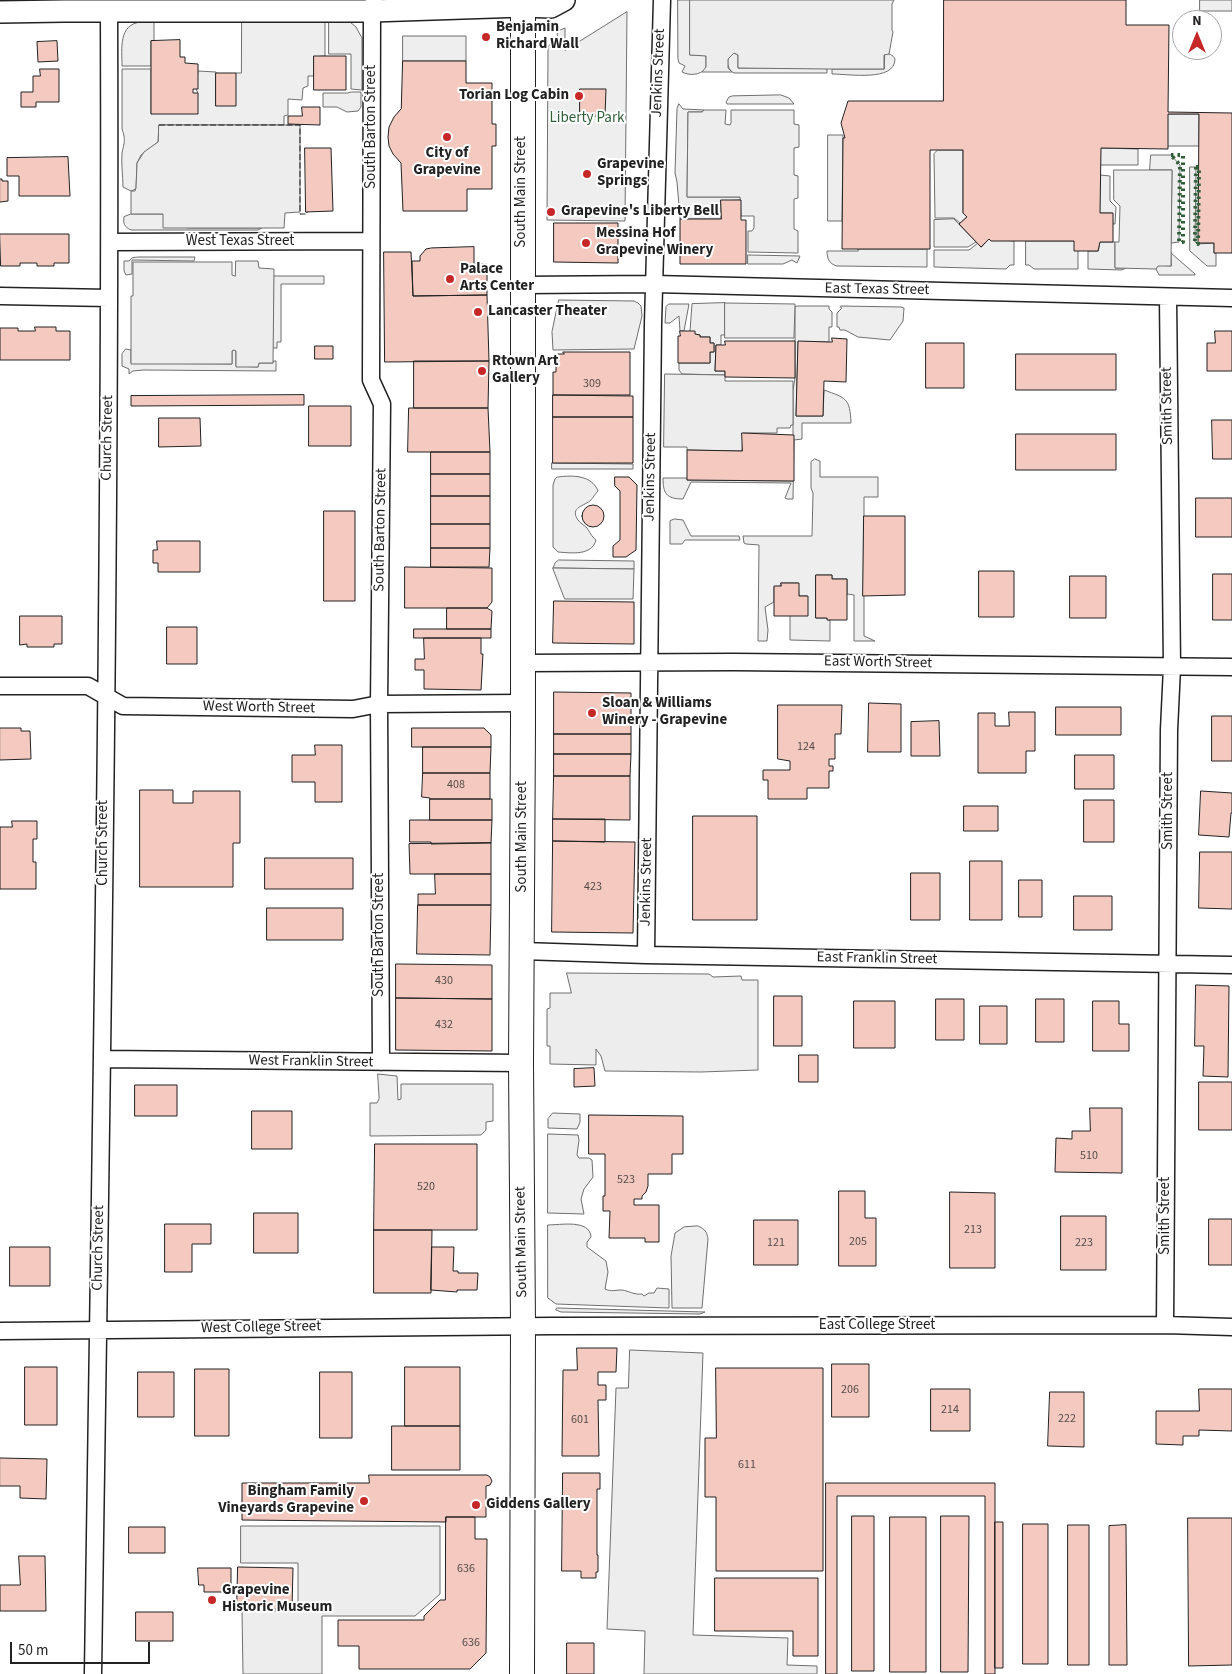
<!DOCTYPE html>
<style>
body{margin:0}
#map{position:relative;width:1232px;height:1674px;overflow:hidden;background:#fff;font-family:"Source Sans 3",sans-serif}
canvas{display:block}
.north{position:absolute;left:1172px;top:10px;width:50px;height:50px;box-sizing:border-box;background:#fff;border:1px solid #a7a7a7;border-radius:50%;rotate:0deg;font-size:14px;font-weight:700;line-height:20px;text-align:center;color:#222}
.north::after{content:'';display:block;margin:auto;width:18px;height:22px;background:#c62828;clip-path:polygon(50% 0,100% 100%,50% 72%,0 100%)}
.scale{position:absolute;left:10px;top:1642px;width:140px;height:22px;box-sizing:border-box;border:2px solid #222;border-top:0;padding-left:6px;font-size:15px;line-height:18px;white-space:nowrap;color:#222;-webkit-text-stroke:4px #fff;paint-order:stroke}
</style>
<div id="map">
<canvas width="1232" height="1674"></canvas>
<div class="north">N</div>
<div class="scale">50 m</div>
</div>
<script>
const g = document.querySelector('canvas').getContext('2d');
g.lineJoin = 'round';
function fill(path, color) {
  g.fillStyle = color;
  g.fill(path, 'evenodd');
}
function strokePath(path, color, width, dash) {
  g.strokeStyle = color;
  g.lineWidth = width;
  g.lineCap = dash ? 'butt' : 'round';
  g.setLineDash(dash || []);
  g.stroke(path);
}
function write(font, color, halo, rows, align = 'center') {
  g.font = font + ' "Source Sans 3",sans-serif';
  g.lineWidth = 4;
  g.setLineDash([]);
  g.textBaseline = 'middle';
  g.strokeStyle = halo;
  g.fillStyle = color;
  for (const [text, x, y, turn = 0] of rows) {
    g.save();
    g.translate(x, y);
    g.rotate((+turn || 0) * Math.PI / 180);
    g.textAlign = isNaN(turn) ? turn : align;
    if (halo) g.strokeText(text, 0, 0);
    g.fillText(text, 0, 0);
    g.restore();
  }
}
const green = new Path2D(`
 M678,0H690V55H704L706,57V69C699,75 690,76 682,72L685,66L679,63L678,59Z
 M1200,0H1232V11H1200Z
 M627,12L625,221L547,220L548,47L553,40L558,38L557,34L560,30L565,28V50Z
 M142,21H154V41H151V66H122C122,49 118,24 141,22Z
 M242,21H325V56L314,57V76H308V86L303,88L302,100L288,99V115L284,116V125H159L158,142L141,155L137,163L136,189L131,191L123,187C123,176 121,164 122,153C124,143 126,140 122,129V69H151V114L198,93L196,89L198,71L216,72V106L236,73H241Z
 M329,21L350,22L356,27L362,38V90L351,89V54H329Z
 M403,36H466V61H403Z
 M734,53L738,55V68H822L827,69V73H734C728,70 726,63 729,56Z
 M885,54C889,53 893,55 895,59C895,82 849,74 832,74V69H884Z
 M352,92H361V107L358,111L347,112L337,107H323V93H347Z
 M781,95L789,98L794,104H727L726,102L729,97L732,96Z
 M679,104L683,109L704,110L702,112H688L687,197H740L741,200L721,201V219H680V218L677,182L675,173L677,109Z
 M1168,114H1199V146H1168Z
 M828,135H843L842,221H828Z
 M1101,148L1138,149V165H1100Z
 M938,150H963V213L967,217L960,223L954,218H935L934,154Z
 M1151,155H1171L1180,165L1179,242L1171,243L1172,170H1150Z
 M1190,167H1196L1195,242L1198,244L1214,243V253H1216V266H1207L1190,251Z
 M1100,175L1110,176V201L1116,207L1115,224H1113L1112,213H1100Z
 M131,214H163L187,228H262L258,230H131C124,227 123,223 124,217Z
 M954,219L976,242L968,247H934V220Z
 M989,239L1014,241V265H1010L1006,269L934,267V250H969L978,243L981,247Z
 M1026,241H1074L1078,251V269H1034L1029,265H1026Z
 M1100,242H1115V268H1126L1122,270L1088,269V251H1098Z
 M858,249H927V267L837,266C829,264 827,258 827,251H858Z
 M1171,253L1195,274V275H1159L1156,269L1158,265L1171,266Z
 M748,255L800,256L797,263L792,260L783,264H748Z
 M138,257H195L194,261L132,260V274L126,275L124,271V261H129L132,258Z
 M274,276H324V284H281V342H277V348H273Z
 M725,303V335H721V345H716L715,371H725V375L682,374L679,370V363H710V352H714V343H710V337H700V335L695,334L690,331L692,304Z
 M669,304H689L684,331H680L679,316L670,323H665L666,307Z
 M798,306H829V309L832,312V327H829V342H798L796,416H823L824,390C846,398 850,398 851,423H802V439L794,440L793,499H787L785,498L791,483L691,482L683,499C666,499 663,493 663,478H687V480L793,481V390L795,378V307Z
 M841,306L901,307L904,308L903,321L890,340L858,337L845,330H840L839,327H837V313L841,309Z
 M126,349L131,350V363L232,364V351L234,350L236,351V366L258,367L259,363H273V361H276V371L143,370L133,371L129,374V369L122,366V354Z
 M815,459L820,461V477H878V497H864V636L875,641H854V595L847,594V579H832V575H816V618H827L828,620H830V641L790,640V616L807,596H799L798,583H781V586L774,587V602L765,607L768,630L767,641H758L759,545L746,544L744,543L743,536H812L813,493L811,488V462Z
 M552,463L633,464V469H552Z
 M558,477C572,475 592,475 598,491C596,493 592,499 591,500C585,506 569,507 578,520C580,523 584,525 587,528C590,532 591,536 596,540C592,556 571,553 558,552L553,547V485L555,479Z
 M675,519L683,520L691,536H739L740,540H685L682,544H670V521Z
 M559,560L634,561V569L553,568L555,563Z
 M553,1113L580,1114V1122L577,1129L548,1128V1119Z
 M548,1134L578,1135L579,1140L577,1155L579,1158H589L592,1160L593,1177L584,1189L581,1199L584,1214L548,1213Z
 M548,1225C560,1225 590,1219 591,1237L587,1242V1247L606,1261L608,1272L605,1289C612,1292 614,1290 622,1290C629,1291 634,1295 642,1294L644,1296L649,1293H654L657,1288L669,1289V1308L556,1304L548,1298Z
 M698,1226C705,1229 707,1232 708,1239L702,1308H672L671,1256L675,1233L684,1227Z
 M557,1308L705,1312L700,1314L561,1312L556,1310Z`);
const parking = new Path2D(`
 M690,0H894L892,4V30L893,32L889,54L884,55V69H827L738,68V55L734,53L728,59V68L732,72H702L706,67V56L690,55Z
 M704,110H726L725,124L730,125L731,123V110H794V124L799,125V147L794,148V175L798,176V198L794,199V229L798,231V253L748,252V231H752L754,228V216H741L740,197H687L688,112H702Z
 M159,125H300V212L285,213L284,228H163V214H131V191H135L136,188L137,163L144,152L158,142Z
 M1114,170H1172L1171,266H1158L1156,269L1115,268V242H1119V240L1120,206L1114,200Z
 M236,261H258L259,268L274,269L273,363H259L258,367H236V351L234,350L232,351V364H131V296H133V262H232V275L235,276Z
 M559,300L634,301L638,303L641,306L642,316L634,349L553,350L552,332Z
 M725,303L795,304L794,338H725Z
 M665,374L725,375V381H793V425H791L790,428H777V433H743L742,451L687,450V447H664Z
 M553,568L634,569L633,599H565Z
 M567,973L709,974L713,977L741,976L742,980H758V1070L701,1072L605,1071L601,1056L596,1049V1065L550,1064V1046H547V1009L550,1008V993H571Z
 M378,1074L397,1076L398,1100L401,1099V1084H493V1121L486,1122V1130L481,1135L370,1136V1103H377L379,1099Z
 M630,1350L703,1353L693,1635L788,1638L787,1665L817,1666V1674H644L645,1631L607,1629L616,1388H628Z
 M241,1526H440V1594L415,1616H322V1674H243L242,1611H298V1563H241Z`);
const building = new Path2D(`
 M944,0H1126V25H1169L1168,112L1232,113V253H1214V243H1198L1199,114H1168V149L1101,148L1100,213H1113V242H1100L1098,251H1074V241H991L989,239L981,247L959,224L967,217L963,213V150H930V249H842L843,138H845L841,123L848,101H943Z
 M180,40V57H185V63L198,64V89H193V93H198V114H151V41Z
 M57,41L58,61L38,62L37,42Z
 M314,56H346V90H314Z
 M403,61H466V83H492V124H496V146H492V189H467V211H403L401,163L393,154L389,146L388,137L389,127L394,117L401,109Z
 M40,69H59V102H36V107H21V92H33V76H40Z
 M216,73H236V106H216Z
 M580,89H606L605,116H580Z
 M302,107H320V125L288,124V116H302Z
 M305,148H331L333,211L306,212Z
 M68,157L70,196H19V176H7V158Z
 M0,179H2V181H8V201L0,202Z
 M721,200H741V220H746V264H680V219H721Z
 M554,223H618V263L554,262Z
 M0,234H69V263H54V266H37V263H20V266H1Z
 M474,247V264H487V295L413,296L412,261H420V256L426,249L431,248Z
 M384,252H411L413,296L487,295L489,361L385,362Z
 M35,327H56V331H70V360H0V328H18V331H35Z
 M680,331H695V334L700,335V337H710V343H714V352H710V363H678V336H680Z
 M1215,331H1232V371H1207V343H1215Z
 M832,338L847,339L846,382L824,381L823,416H796L798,341L829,342H832Z
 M725,341H795V378L725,377V371H715L716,345H725Z
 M926,343H964V388H926Z
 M315,346H333V359H315Z
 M563,352H630V395H553V372H556V354H564Z
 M1016,354H1116V390H1016Z
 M414,361H489L488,408H414Z
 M304,395V405L131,406V396Z
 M553,395L633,396V417H553Z
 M309,406H351V446H309Z
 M409,408H488L490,452H408Z
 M553,417H633V463H553Z
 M159,418H200L201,446L159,447Z
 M1212,420H1232V459H1213Z
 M742,433L794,435V481L687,480V450L742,451Z
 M1016,434H1116V470H1016Z
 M431,452H490V474H431Z
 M431,474H490V496H431Z
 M615,477H629L637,485L636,550L626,557H613V546L620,540V491L615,486Z
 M431,496H490V524H431Z
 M1196,498H1232V537H1196Z
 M582 516a11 11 0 1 1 22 0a11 11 0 1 1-22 0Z
 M324,511H355V601H324Z
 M864,516H905V595L863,596Z
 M431,524H490V548H431Z
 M157,541H200V572H158V563H153V550H157Z
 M431,548H490L489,567H431Z
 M405,567L492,568V602L487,608H405Z
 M979,571H1014V617H979Z
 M1213,574H1232V620H1213Z
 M816,575H832V579H847V620H827V618H816Z
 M1070,576H1106V618H1070Z
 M781,583H799V596H808V616H774V586H781Z
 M554,601L634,602V644L553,643Z
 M447,608H487L492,611L491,629H447Z
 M20,616H62V644H54V647H27V644L20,645Z
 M167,627H197V664H167Z
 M414,629H491V638H414Z
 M424,638H481V654H483L481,690L424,689V670H415V659H424Z
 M554,692L631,693V734H554Z
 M869,703L901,704V752H868Z
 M778,705H842L841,734H835V759H829V766H833V771H829V788H807V799H768V780H763V770H790V761L778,759Z
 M1056,707H1121V735H1056Z
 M1009,712H1035V751H1026V773H978V713H995V726H1009Z
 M1212,716H1232V761H1212Z
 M939,721L940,756H911V722Z
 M0,728H21V731H30L31,759L0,760Z
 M412,728H484L491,735V747H412Z
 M554,734H631V754H554Z
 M315,745H342V802H315V782H292V755H315Z
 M423,747H491L490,773H423Z
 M554,754H631L630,776H554Z
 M1075,755H1114V789H1075Z
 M423,773H490V799H430V798L422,797Z
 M554,776H630V820L553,819Z
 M140,790H173V803H193V791H240V843H233V887H140Z
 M1201,791L1232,793V813H1231L1229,837L1199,835Z
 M430,799H492V820H430Z
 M1084,800H1114V842H1084Z
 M964,806H998V831H964Z
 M693,816H757V920H693Z
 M553,819H605V842L553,841Z
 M410,820H492L491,843L431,844V842H410Z
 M12,821H37V839H33V862H36V889H0V827H12Z
 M553,841L635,842L633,933L552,932Z
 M491,843V874H410L409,844Z
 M1200,852H1232V909L1199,908Z
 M265,858H353V889H265Z
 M970,861H1002V920H970Z
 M911,873H940V920H911Z
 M435,874H491V905H418V894H435Z
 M1019,880H1042V917H1019Z
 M1074,896H1112V930H1074Z
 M418,905H491L490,955L417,954Z
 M267,908H343V940H267Z
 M396,964L492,965V999L396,998Z
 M1196,985L1229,986L1228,1077L1203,1076L1204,1046H1195Z
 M774,996H802V1046H774Z
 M396,998L492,999V1051L396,1050Z
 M936,999H964V1040H936Z
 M1036,999H1064V1042H1036Z
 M854,1001H895V1048H854Z
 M1093,1001H1119V1024H1129V1051H1093Z
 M980,1006H1007V1044H980Z
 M799,1055H818V1082H799Z
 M594,1068L595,1086L574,1087V1069Z
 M1199,1082H1232V1130H1199Z
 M135,1085H177V1116H135Z
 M1090,1108H1122V1173L1055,1172L1056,1138L1072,1139V1131H1090Z
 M252,1111H292V1149H252Z
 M589,1115L683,1116V1154H672V1174H648V1186L646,1192L642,1196V1199H634V1205H659V1242H645V1238H609L610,1211H603V1196H605V1154H589Z
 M375,1144H477V1230H374Z
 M839,1191H865V1218H876V1266H839Z
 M950,1192L995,1193V1268H950Z
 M254,1213H298V1253H254Z
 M1061,1216H1106V1270H1061Z
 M1209,1219H1232V1265H1209Z
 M754,1220H798V1265H754Z
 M165,1224H211V1244H192V1272H165Z
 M374,1230H432L431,1293H374Z
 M10,1247H50V1286H10Z
 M432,1247H454L453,1271H458V1273H478L477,1290H457V1292L431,1290Z
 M577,1348H617L616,1372H598V1385H606V1400H598L599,1456H562L563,1370H577Z
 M832,1364H869V1417H832Z
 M25,1367H57V1425H25Z
 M405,1367H460V1426H405Z
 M716,1368H823V1571H716V1497H705V1438H716Z
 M195,1369H229V1436H195Z
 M138,1372H174V1417H138Z
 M320,1372H352V1438H320Z
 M931,1389H970V1431H931Z
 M1199,1389H1232V1431L1199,1430V1436H1183V1445L1156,1444V1411H1199Z
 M1050,1392H1084V1447L1048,1446Z
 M392,1426H460V1470H392Z
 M0,1458L47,1459L46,1499L20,1498V1486H0Z
 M563,1473H600V1489H597V1555H598V1572H596V1578H581V1571H562Z
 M369,1475H487L490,1477L492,1481L490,1485L486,1486V1517H446V1522L242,1520V1483H369Z
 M826,1483H995V1674H985V1496H837V1674H826Z
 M852,1516H874V1671H852Z
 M941,1516H969L968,1672H941Z
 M446,1517H475V1539H487L486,1653L470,1669H359V1646H338V1620H424V1616L440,1600H445Z
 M890,1517H926V1672H890Z
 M1188,1518H1232V1665L1189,1666Z
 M995,1522H1003V1668H995Z
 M1023,1524H1048V1664H1023Z
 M1068,1525H1089V1665H1068Z
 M1126,1525L1127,1665H1109V1526Z
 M129,1527H165V1553H129Z
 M19,1556H45L46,1611H0V1585H20Z
 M238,1567L293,1568L292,1609H237Z
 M198,1568H231V1592H204V1585H199Z
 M715,1578H818V1656H793V1631H715Z
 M136,1612H173V1641H136Z
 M567,1643H594V1674H567Z`);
const minor = new Path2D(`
 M374,0L372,11L371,380L382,404L379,704L381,1062
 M110,242L371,241
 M522,285L654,284L1232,298
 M0,296L109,298
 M523,663L734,662L1232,667
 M0,686H88L123,706L353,709L379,704L523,703
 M522,951L646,955L1232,965
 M646,955L653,324L662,0
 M102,1059L521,1063
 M1165,1325L1169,730L1172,667L1168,297
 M0,1331L553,1326L1165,1325L1232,1327
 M93,1674C101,1120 111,565 109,11`);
const tertiary = new Path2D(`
 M0,12L64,11H372L523,6L551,7L564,0`);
const secondary = new Path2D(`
 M522,1674L523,1326L521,1063L523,726V0`);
const hedge = new Path2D(`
 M1171,155H1183V242H1179L1180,165Z
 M1196,167H1199L1198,244L1195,242Z`);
const fence = new Path2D(`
 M159,125H300V214H307V212`);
const markers = [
 [486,37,5,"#c62828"],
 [579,96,5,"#c62828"],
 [447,137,5,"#c62828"],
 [587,174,5,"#c62828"],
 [551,212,5,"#c62828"],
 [586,243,5,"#c62828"],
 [450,279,5,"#c62828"],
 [478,312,5,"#c62828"],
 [482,371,5,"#c62828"],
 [592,713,5,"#c62828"],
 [364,1501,5,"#c62828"],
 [476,1505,5,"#c62828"],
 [212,1600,5,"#c62828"]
];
const numberNames = [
 ["309",592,384],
 ["124",806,747],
 ["408",456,785],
 ["423",593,887],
 ["430",444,981],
 ["432",444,1025],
 ["510",1089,1156],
 ["523",626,1180],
 ["520",426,1187],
 ["213",973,1230],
 ["205",858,1242],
 ["121",776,1243],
 ["223",1084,1243],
 ["206",850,1390],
 ["214",950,1410],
 ["222",1067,1419],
 ["601",580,1420],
 ["611",747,1465],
 ["636",466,1569],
 ["636",471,1643]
];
const poiNames = [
 ["Benjamin",496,28],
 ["Richard Wall",496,45],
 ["Torian Log Cabin",569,96,"right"],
 ["City of",447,154,"center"],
 ["Grapevine",447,171,"center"],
 ["Grapevine",597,165],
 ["Springs",597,182],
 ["Grapevine's Liberty Bell",561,212],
 ["Messina Hof",596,234],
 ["Grapevine Winery",596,251],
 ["Palace",460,270],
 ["Arts Center",460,287],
 ["Lancaster Theater",488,312],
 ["Rtown Art",492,362],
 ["Gallery",492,379],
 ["Sloan & Williams",602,704],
 ["Winery - Grapevine",602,721],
 ["Bingham Family",354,1492,"right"],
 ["Vineyards Grapevine",354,1509,"right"],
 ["Giddens Gallery",486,1505],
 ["Grapevine",222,1591],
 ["Historic Museum",222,1608]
];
const streetNames = [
 ["Jenkins Street",659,73,-88],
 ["South Barton Street",372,127,-90],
 ["South Main Street",522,192,-90],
 ["West Texas Street",240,242],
 ["East Texas Street",877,290,1],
 ["Smith Street",1168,406,-91],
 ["Church Street",108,438,-89],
 ["Jenkins Street",651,477,-89],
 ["South Barton Street",381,530,-89],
 ["East Worth Street",878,663,1],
 ["West Worth Street",259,708,1],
 ["Smith Street",1169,811,-90],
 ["South Main Street",523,837,-90],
 ["Church Street",104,843,-90],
 ["Jenkins Street",647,882,-89],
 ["South Barton Street",380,935,-90],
 ["East Franklin Street",877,959,1],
 ["West Franklin Street",311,1062,1],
 ["Smith Street",1166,1216,-90],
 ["South Main Street",522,1242,-91],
 ["Church Street",99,1248,-89],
 ["East College Street",877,1326],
 ["West College Street",261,1328,-1]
];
const parkNames = [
 ["Liberty Park",587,119]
];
fill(green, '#eee');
strokePath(green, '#6f6f6f', 1);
fill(parking, '#ededed');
strokePath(parking, '#6f6f6f', 1);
fill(building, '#f3c9c0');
strokePath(building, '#222', 1);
strokePath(minor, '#222', 19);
strokePath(tertiary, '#222', 24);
strokePath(secondary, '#222', 26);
strokePath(minor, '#fff', 16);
strokePath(tertiary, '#fff', 21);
strokePath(secondary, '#fff', 24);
strokePath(hedge, '#2f5e38', 4, [2.5, 4]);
strokePath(fence, '#222', 1, [6, 2.5]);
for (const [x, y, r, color] of markers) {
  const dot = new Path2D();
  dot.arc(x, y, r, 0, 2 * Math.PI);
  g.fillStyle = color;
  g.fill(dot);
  strokePath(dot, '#fff', 2);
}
write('12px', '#564c4a', null, numberNames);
write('bold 15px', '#222', '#fff', poiNames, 'left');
write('15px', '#222', '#fff', streetNames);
write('15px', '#2f5e38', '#fff', parkNames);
</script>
